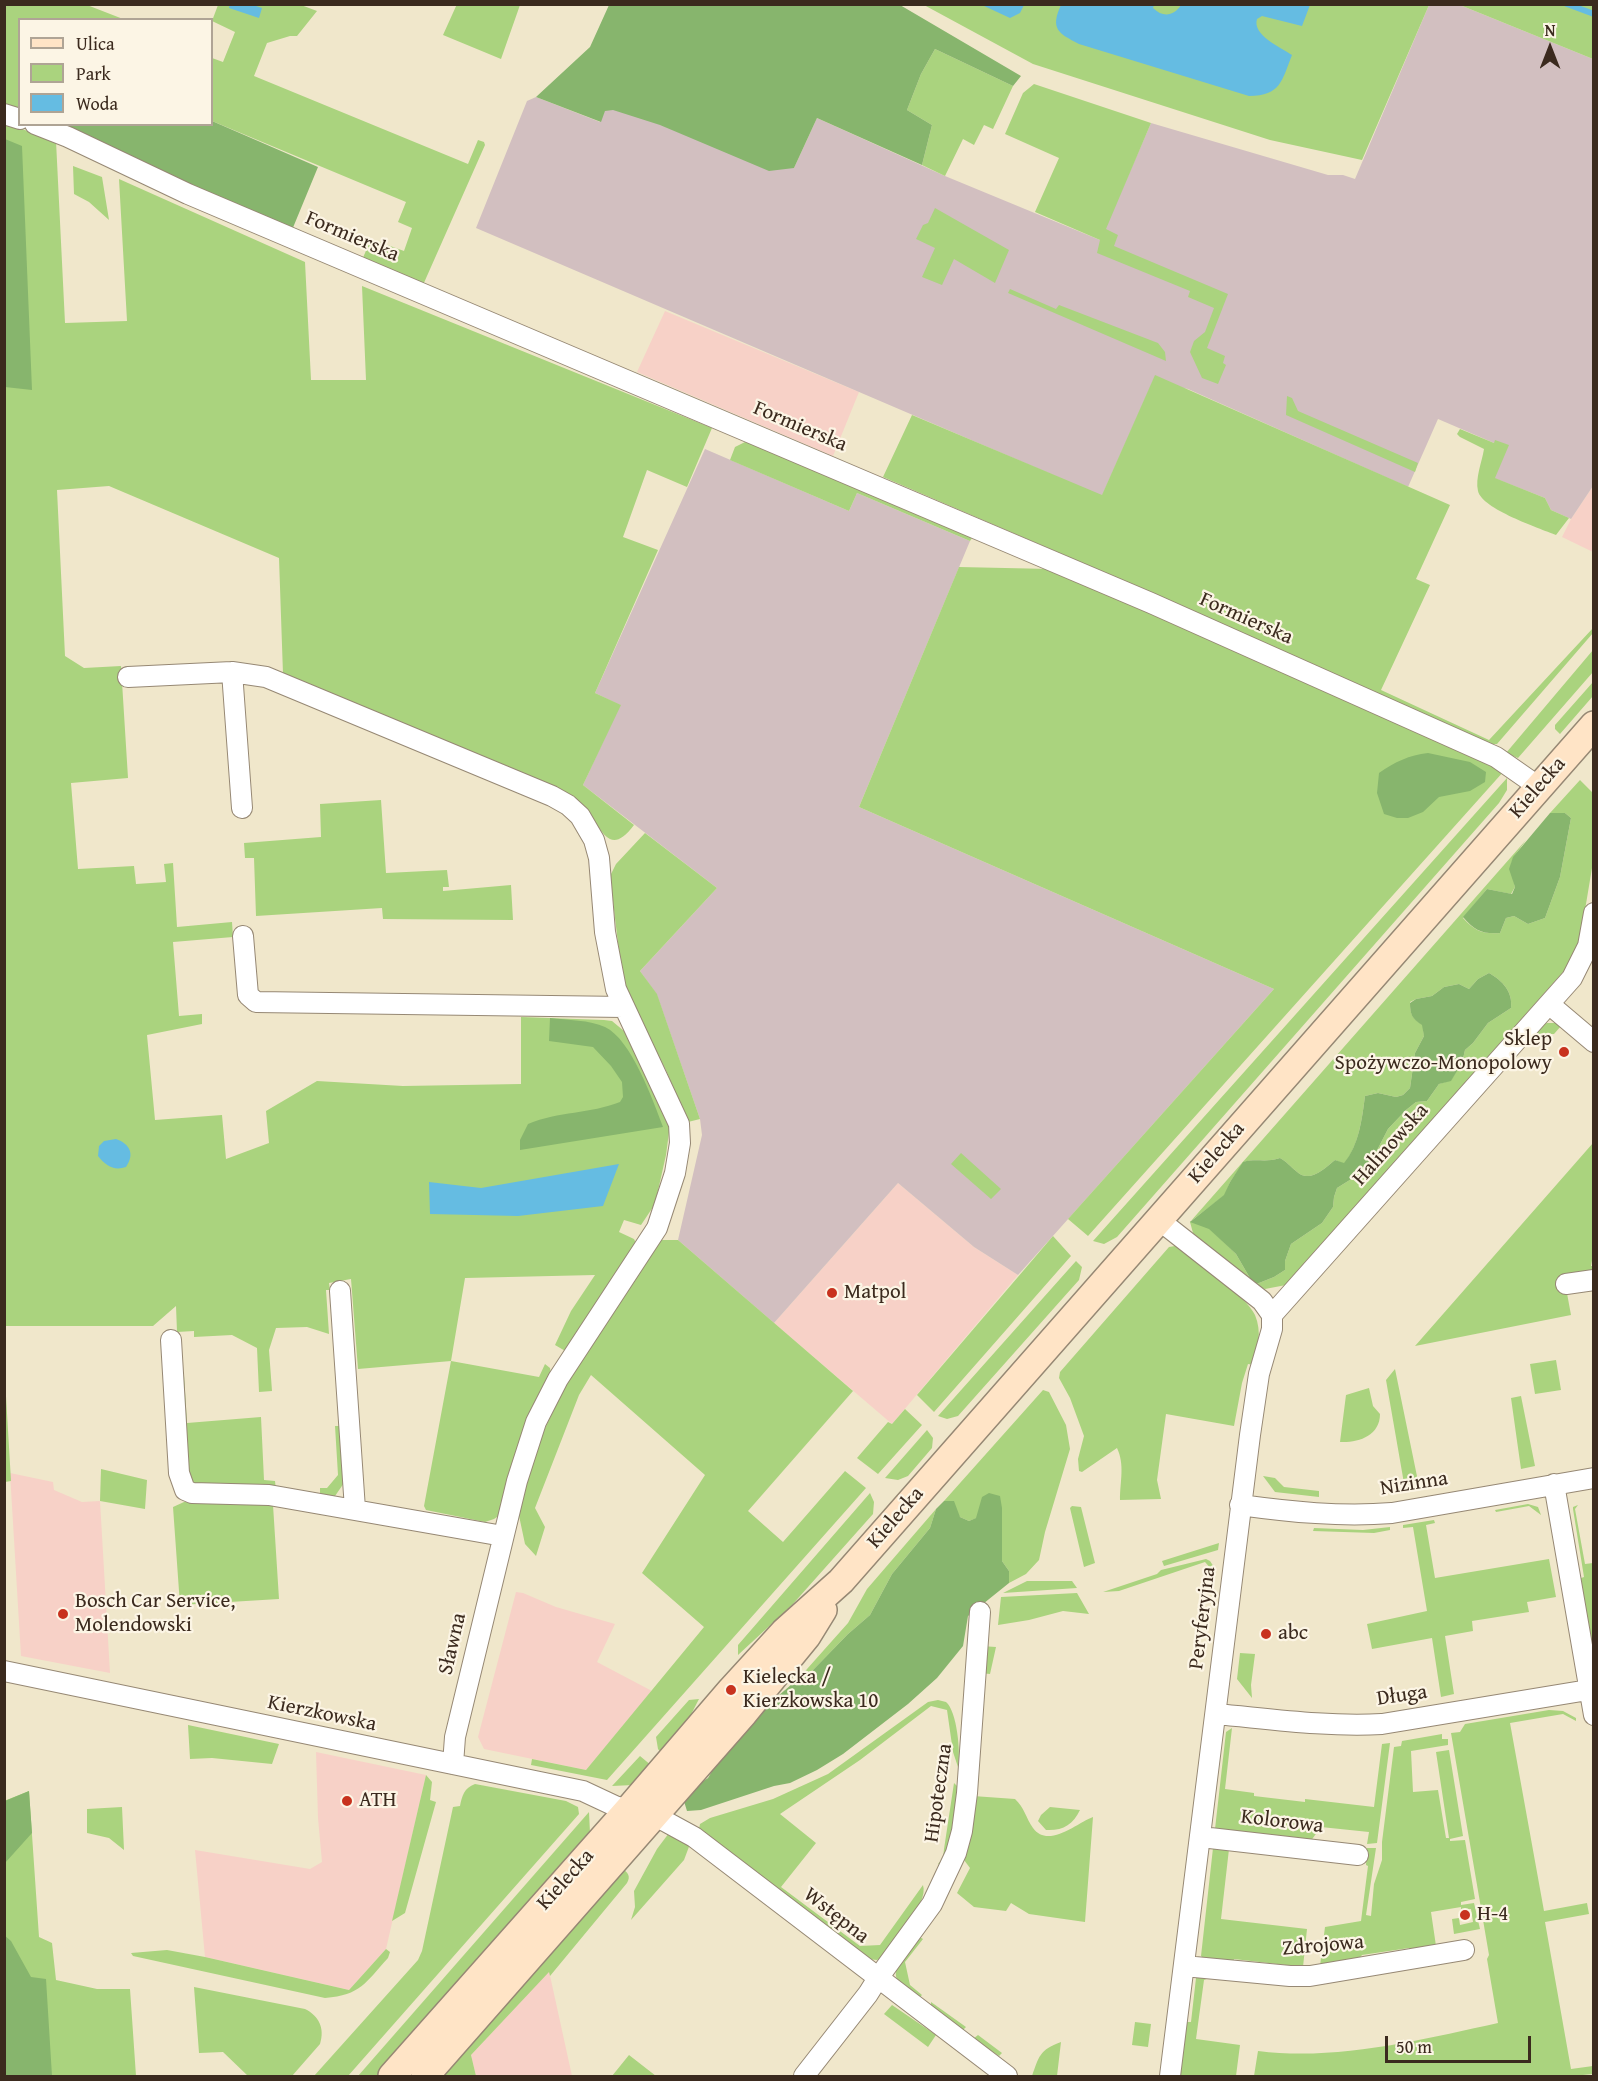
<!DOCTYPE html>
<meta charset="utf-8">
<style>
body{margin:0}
#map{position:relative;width:1598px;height:2081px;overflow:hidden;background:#f0e7cb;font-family:"Gentium Book Plus",serif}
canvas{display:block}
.frame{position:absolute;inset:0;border:6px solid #3b2a1e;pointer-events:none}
.legend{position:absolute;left:18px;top:18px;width:195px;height:108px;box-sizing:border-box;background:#fcf5e5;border:2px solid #afa495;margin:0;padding:8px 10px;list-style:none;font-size:18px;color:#3b2a1e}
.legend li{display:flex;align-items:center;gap:12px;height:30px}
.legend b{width:30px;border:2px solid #afa495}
.north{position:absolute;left:1520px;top:18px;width:60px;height:60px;-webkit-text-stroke:4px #fcf5e5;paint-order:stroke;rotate:0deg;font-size:16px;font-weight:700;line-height:24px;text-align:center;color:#3b2a1e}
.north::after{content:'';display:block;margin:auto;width:21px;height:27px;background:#3b2a1e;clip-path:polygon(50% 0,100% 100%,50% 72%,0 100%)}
.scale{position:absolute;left:1385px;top:2036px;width:146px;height:27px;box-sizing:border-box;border:3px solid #3b2a1e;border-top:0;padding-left:8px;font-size:18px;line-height:21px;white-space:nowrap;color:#3b2a1e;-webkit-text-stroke:4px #fcf5e5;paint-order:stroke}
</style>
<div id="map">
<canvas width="1598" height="2081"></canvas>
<div class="frame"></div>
<ul class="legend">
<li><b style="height:8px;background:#ffe4c6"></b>Ulica</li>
<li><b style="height:16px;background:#aad37e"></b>Park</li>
<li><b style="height:16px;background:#65bce2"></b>Woda</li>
</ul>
<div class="north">N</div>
<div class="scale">50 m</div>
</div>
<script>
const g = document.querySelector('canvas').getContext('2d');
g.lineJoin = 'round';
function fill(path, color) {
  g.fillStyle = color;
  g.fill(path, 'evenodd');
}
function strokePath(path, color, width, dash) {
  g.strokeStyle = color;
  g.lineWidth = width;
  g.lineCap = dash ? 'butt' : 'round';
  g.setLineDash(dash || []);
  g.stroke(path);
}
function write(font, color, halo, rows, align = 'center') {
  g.font = font + ' "Gentium Book Plus",serif';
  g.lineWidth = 4.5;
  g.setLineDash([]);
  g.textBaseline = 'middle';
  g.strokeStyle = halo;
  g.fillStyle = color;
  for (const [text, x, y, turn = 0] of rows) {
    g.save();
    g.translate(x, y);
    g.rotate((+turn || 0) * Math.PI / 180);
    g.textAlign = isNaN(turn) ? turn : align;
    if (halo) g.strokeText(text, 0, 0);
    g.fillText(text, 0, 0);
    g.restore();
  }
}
const built = new Path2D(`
 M665,311L859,392L833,456L637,372Z
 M1593,486V552L1562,537L1571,519Z
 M898,1183L974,1247L1018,1275L892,1424L774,1323Z
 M10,1473L53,1482L54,1490L82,1502L100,1501L110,1673L21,1656Z
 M516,1592L523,1593L556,1607L615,1624L597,1662L652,1691L586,1770L484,1749L478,1737Z
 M316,1752L426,1775L386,1949L349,1990L205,1957L195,1850L310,1869L322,1862L318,1818Z
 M549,1971L572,2076H476L471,2055Z`);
const industrial = new Path2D(`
 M1429,5H1460L1593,59V486L1571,519L1551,510L1545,498L1494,478L1508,445L1494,443L1438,419L1408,487L1188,389L1153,381L1102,496L476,228L527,101L536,97L600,122L605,110L613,109L794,168L817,118L945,176L1100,240L1151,123L1328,175H1343L1355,179Z
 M705,449L849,511L857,493L970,541L859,807L1274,989L1018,1275L974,1247L898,1183L774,1323L678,1240L702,1135L700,1119L657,995L640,971L717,888L583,785L620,705L595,693Z`);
const green = new Path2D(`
 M457,4L520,5L501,59L443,35Z
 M4,5H87L123,19L20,20L19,113L5,108Z
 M218,5H301L317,11L297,36H290L267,43L254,76L468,164L478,140L484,142L485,145L423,285L362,260L371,239L404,251L412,228L398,222L406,202L212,121V58L223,62L235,32L212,21Z
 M924,5H1429L1362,160L1270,140L1033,64Z
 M1460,5H1593V59Z
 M935,49L1013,86L993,129L984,125L974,145L963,139L945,176L922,165L932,125L907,110L921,74Z
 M1034,84L1151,123L1106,229L1118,235L1114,246L1228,294L1207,348L1225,356L1223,363L1226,365L1218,384L1202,378L1190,352L1194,341L1205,332L1214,308L1188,297L1190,291L1097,253L1100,240L1035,212L1059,158L1005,134L1023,93Z
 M5,123L56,141L65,323L127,321L119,179L305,262L311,380H366L362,286L712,428L687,487L647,470L623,537L658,550L595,693L621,705L583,785L634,825C607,861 601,823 582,805C577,799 569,796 563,792L283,674L279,558L109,486L57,490L65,656L84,668L121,666L128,778L71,783L78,869L134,866L136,884L166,882L164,864L173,863L177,927L232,922L233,937L173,942L179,1016L202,1014V1024L147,1035L155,1120L222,1115L226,1159L269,1143L266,1111L317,1081L403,1086L521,1084V1017L604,1020L612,1021L624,1031L665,1110L670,1125L666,1155L655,1204L641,1225L624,1220L619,1232L634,1239L637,1245L567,1352L555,1345L571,1311L595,1275L465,1278L451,1361L539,1377L545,1364L550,1368L551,1374L500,1515L494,1519L485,1522L426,1510L424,1506L451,1361L358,1369L351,1279L329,1283L330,1290H326L329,1334L307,1327L276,1328L269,1350L272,1391L259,1392L257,1348L232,1335L194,1337V1331L177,1332L176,1306L153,1326H5Z
 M73,166L102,177L109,220L89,202L74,194Z
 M935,208L1009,250L995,283L954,259L942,285L922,277L935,248L916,239L923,225L928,223Z
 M1010,289L1056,309L1059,305L1158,343L1165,352L1166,361L1008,293Z
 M1155,375L1450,505L1416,579L1430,585L1381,690L1489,740L1593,628V633L1497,744H1491L1186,610L1185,607L883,477L912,415L1102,495Z
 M1287,396L1292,398L1298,411L1418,463L1415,472L1286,415Z
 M1460,429L1494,443L1495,440L1509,445L1495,478L1545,498L1551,510L1569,518L1556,535C1539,528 1482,509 1478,491C1475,478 1482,462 1484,449L1460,437L1457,434Z
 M745,442L757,444L974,535L970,541L857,493L849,511L730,460L735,447Z
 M959,567L1051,569L1488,761L1504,771L1088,1236L1068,1219L1274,989L859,807Z
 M1593,650V672L1518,758L1506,753Z
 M1593,682V696L1560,734L1555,729V725Z
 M1507,778V790L1499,803L1117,1237L1104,1244L1093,1241Z
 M1580,780L1593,793V862L1579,946L1571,963L1286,1285L1265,1289L1254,1285L1198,1239L1193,1233L1190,1222L1526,840C1509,864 1509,859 1515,887L1511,894L1487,889L1463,918C1475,931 1482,934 1500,933L1506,918L1514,916L1528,924L1545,918L1560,877L1571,818L1565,813H1550ZM1489,973C1503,981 1513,992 1511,1008L1488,1023L1473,1043L1465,1050L1462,1063L1451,1080L1439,1084L1427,1101L1416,1102L1406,1110L1388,1129L1373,1158L1353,1178L1337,1188L1334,1197L1333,1207L1322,1223L1291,1244L1285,1261V1270L1274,1277L1254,1285L1236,1254L1209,1228L1191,1221L1225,1195L1230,1182L1244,1162C1257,1158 1265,1163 1280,1158C1287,1162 1290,1166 1296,1171C1309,1184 1324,1169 1335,1160L1344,1164C1359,1145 1362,1119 1365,1096L1378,1093L1396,1097L1403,1095L1410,1088L1415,1053L1424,1036L1423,1025C1412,1019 1410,1014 1410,1002L1416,999L1432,996L1444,987L1459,984L1469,989L1478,979Z
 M381,800L386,873L447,870L449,887H443V891L511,885L513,920L383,919L382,908L256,916L254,858H245L244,843L321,837L320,804Z
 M645,833L717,888L640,971L657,994L700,1119L688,1122L665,1068L635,1011L624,980L620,960L610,876L616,864Z
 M1547,1023H1558L1561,1026L1554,1034H1538L1528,1045L1525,1042L1542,1025Z
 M1593,1143L1594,1250L1591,1266H1593V1274L1564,1277L1571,1315L1415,1346Z
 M961,1153L1001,1189L991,1199L951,1164Z
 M1053,1236L1071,1256L934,1412L917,1395Z
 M658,1240H678L853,1391L748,1511L783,1542L845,1471L866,1488L607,1780L531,1765L532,1759L586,1770L704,1627L642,1573L705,1475L591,1375L579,1395L535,1508L545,1527L536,1556L525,1544L518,1511L537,1445L566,1384Z
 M1181,1245C1198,1261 1246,1296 1255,1315C1262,1332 1258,1348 1254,1365L1248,1364L1242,1383L1234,1426L1166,1414L1157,1480L1161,1499L1120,1500C1120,1481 1125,1465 1117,1448L1082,1472L1079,1471L1078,1459L1084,1436L1070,1398L1059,1378L1060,1372L1169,1247Z
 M1076,1261L1082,1267L1079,1280L958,1416L947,1419L938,1416Z
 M1556,1360L1561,1390L1535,1394L1530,1364Z
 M1395,1369L1419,1486L1405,1489L1386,1380Z
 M179,1374L184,1375L187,1423L261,1417L264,1480L275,1481L276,1490L194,1486L186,1475Z
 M5,1379L11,1481L5,1482H4Z
 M1369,1388L1373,1406L1380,1414C1380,1436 1358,1443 1340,1442L1346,1395Z
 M1043,1390L1049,1392L1066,1425L1070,1449L1045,1532L1039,1560L1026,1574L1009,1583V1571L1002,1561V1508L969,1521L960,1517L944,1501Z
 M1521,1396L1535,1466L1521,1469L1511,1398Z
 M905,1409L922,1425L878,1474L857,1458L888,1422L892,1424Z
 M335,1426H340L344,1483L335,1496L320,1494V1488H327L338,1475Z
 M927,1430L933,1438L932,1448L908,1476L898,1480L885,1478Z
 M101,1469L147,1480L145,1509L100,1501Z
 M1263,1476L1275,1478L1284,1487L1319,1491V1497L1275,1492Z
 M870,1493L874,1502L873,1514L792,1605L738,1655V1645Z
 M184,1502L273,1505L279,1599L180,1605L173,1507Z
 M1528,1504L1538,1507L1541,1515L1529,1506L1496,1512L1495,1510Z
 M1578,1505L1575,1509L1585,1564L1593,1563L1594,1601H1592L1594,1659L1578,1579L1584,1577L1573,1509V1507Z
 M1072,1506L1081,1507L1095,1563L1084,1567L1070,1508Z
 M936,1509L930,1528L892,1574L870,1615L848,1634L812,1671L799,1678L848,1623L867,1589Z
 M1434,1520L1435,1523L1426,1525L1435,1578L1549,1559L1556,1597L1527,1602L1529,1612L1472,1621L1473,1631L1445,1636L1454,1694L1441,1697L1432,1638L1372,1649L1367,1624L1427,1611L1413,1527L1403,1528V1525Z
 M1390,1527V1530L1374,1533L1313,1531L1314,1528L1363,1530Z
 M1219,1543L1218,1550L1164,1566L1162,1561Z
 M1206,1559L1210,1561L1216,1570L1215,1579L1212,1570L1205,1562L1119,1591L1103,1592L1157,1574L1161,1570Z
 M1027,1581H1072L1077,1588L1003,1593Z
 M1077,1593L1089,1614L1063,1611L1029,1620L998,1625L1001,1597Z
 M981,1646L996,1647L990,1674L980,1673Z
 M1240,1653L1255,1654L1251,1685L1252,1698L1237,1679Z
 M699,1699L682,1732L662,1754L658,1749L656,1737L689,1700Z
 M938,1700L946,1702C957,1711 961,1753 958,1767L953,1752L947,1710L931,1706L860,1760L780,1814L816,1843L781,1887L860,1946L880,1945L923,1885C929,1904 894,1941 883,1957L877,1960L867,1959L699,1829L700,1824L710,1818L773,1799L828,1774L928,1702Z
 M1549,1710L1563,1711L1576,1718V1721L1563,1714L1510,1723L1544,1911L1587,1903L1589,1914L1545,1922L1571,2069L1593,2066V2074L1573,2076H1514L1513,2075L1510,2076H1254L1258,2051C1337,2061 1420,2040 1498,2023L1487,1959L1489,1955L1451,1733L1460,1732L1465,1724Z
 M188,1725L279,1744L272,1764L212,1758L190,1759Z
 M1232,1728L1225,1789L1254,1793V1796L1305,1802V1799L1374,1807L1382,1744L1390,1743L1377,1843L1367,1844L1369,1832L1321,1827L1310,1842L1215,1829L1226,1732Z
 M1442,1734V1739H1448V1745L1411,1751L1413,1792L1438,1790L1446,1838H1449L1436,1752L1449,1750L1463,1836L1450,1839V1841L1465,1840L1475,1899L1461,1902V1905L1474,1903L1480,1929L1454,1934L1452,1919L1459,1918L1460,1925L1473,1922L1471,1909L1461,1910V1907L1431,1912L1436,1946L1409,1954V1948L1362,1955L1358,1960L1320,1966L1325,1927L1361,1921L1368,1866L1366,1865L1367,1848H1376L1366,1915L1371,1916L1374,1884L1382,1860V1842L1394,1747L1401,1746L1402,1741Z
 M640,1756L652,1766L633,1785L612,1786Z
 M426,1775L432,1782L430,1800L436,1802L405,1913L392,1921Z
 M954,1783L958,1787L954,1825L943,1866L938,1864L943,1858L944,1849Z
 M475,1784L566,1801L578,1807L579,1814L348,2076H314L418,1960L422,1951L453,1807L460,1806C462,1796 464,1788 475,1784Z
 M29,1791L39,1937L52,1943L56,1980L97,1989H130L136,2076H5L4,1801Z
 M973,1796L1015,1799C1024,1807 1026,1818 1033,1828C1048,1849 1077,1823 1093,1817L1085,1922L1029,1914L1011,1903L1006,1911L974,1907L957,1893L970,1868L964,1860Z
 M122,1807L124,1850L109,1838L87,1833V1809Z
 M1050,1807L1080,1810C1073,1825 1062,1831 1046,1830L1038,1821L1041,1815Z
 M589,1812L590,1833L587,1838L378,2076H358Z
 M669,1833L690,1844L684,1860L631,1920L635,1907L634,1891L657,1849Z
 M1216,1847L1229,1849L1221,1919L1307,1929L1303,1967L1234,1959L1233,1964L1204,1959L1201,1956L1213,1848Z
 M622,1868C628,1873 631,1876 627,1883L550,1976L549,1972L471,2055L476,2076H440Z
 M918,1936L923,1939L905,1962L910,1985L922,1995L918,1999C912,1994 904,1989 899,1983C888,1968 909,1948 918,1936Z
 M386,1949L390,1952L388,1958C365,1983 361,1995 325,1998L133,1956L131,1953L167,1950L205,1957L349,1990Z
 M1205,1975L1212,1977L1204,1980L1196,2039L1240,2045L1236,2076H1179L1186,2022H1191L1196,1978Z
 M194,1987L305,2009C319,2016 325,2028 320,2044L292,2076H248L223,2052L199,2053Z
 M931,2002L966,2027L962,2031L931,2006Z
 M892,2005L936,2035L928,2047L884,2014Z
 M1135,2022L1151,2024L1148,2047L1132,2045Z
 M978,2035L1002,2053L999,2056L973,2039Z
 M1061,2042L1057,2076H1032C1039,2057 1039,2050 1061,2042Z
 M629,2055L656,2076H612Z`);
const forest = new Path2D(`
 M609,5H900L1021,76L1013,86L935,49L921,74L907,110L932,125L922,165L817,118L794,168L769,171L660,125L613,110L605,111L601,122L536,97L590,47Z
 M212,121L318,167L292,230L57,124H212Z
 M5,139L22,146L32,390L5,387Z
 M1428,753L1470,762L1486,772L1485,782L1470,791L1439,797L1423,812L1408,818H1397L1384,814L1377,793L1379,773C1395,762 1409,755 1428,753Z
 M1550,813H1565L1571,818L1560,877L1545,918L1528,924L1514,916L1506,918L1500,933C1482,934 1475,931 1463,917L1487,889L1512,894L1515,887L1509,869L1513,857Z
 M1489,973C1503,981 1513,992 1511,1008L1488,1023L1473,1043L1465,1050L1462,1063L1451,1081L1439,1084L1427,1101L1416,1102L1406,1110L1388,1129L1373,1158L1353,1178L1337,1188L1334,1197L1333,1207L1322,1223L1291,1244L1285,1261V1270L1274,1277L1254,1285L1236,1254L1209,1229L1190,1222L1224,1195L1230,1182L1243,1162C1257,1158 1265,1163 1280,1158C1287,1162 1290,1166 1296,1171C1309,1184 1324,1169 1335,1160L1344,1163C1359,1145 1362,1119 1365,1096L1378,1093L1396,1097L1403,1095L1410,1088L1415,1053L1424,1036L1422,1025C1412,1019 1410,1014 1410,1003L1416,999L1432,996L1444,987L1459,984L1469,989L1478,979Z
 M550,1018C567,1020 590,1020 605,1027C631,1039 653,1100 663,1127L520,1150V1140L528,1124C559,1111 590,1114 620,1102L623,1097L622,1082L611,1066L593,1047L549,1041Z
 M989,1493L1000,1496L1002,1508V1561L1009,1571V1583L968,1616L963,1646L937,1678L908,1704L843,1754L817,1770L790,1783L774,1786L701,1810L687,1811L683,1798L687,1792L708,1778L715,1766L756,1715L799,1678L812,1671L848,1634L870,1615L892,1574L930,1528L936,1509L944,1501H954L960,1517L969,1521L976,1518L982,1497Z
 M29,1791L32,1833L5,1863V1801Z
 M4,1935L11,1941L31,1977L46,1979L52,2076H5Z`);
const water = new Path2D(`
 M230,4L253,5L262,8L259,18L229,8Z
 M982,5H1024L1020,13L1010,18Z
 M1061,5H1154L1153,8C1163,18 1174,16 1181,5H1310L1302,26L1262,16L1257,19C1252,35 1280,47 1292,55C1282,80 1281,96 1249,96L1079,44C1058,33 1050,29 1061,5Z
 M116,1139C130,1144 135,1154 126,1167C114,1171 106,1166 98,1156L99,1146L104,1141Z
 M619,1164L603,1206L518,1216L430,1214L429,1182L481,1188Z`);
const stream = new Path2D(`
 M1567,4L1594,14`);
const minor = new Path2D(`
 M4,114L20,119
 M35,124L68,137L188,194L1151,603L1496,757L1539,787
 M232,672L242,808
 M128,677L232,672L266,677L552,796L568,805L580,816L594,840L599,858L605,932L616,989L679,1124L680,1143L675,1173L657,1228L558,1379L536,1422L517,1481L455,1737L453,1764
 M243,936L248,995L256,1002L624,1007
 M1549,1004L1594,1042
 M1159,1220L1262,1301L1272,1315V1329L1259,1374L1250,1435L1170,2076
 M1566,1284L1594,1280
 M340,1291L355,1509
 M1272,1315L1572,978L1588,946L1594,913
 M171,1340L179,1473L185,1490L192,1493L269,1495L503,1536
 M1554,1484L1594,1715
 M1240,1505C1291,1512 1341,1517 1392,1513L1594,1478
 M4,1671L583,1791L615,1806L661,1819L694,1837L1007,2076
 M1216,1714C1271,1719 1326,1727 1382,1724L1594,1689
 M1201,1837L1358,1855
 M1184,1966L1290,1976H1310L1464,1950
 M804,2076L868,1994L878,1978L932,1904L956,1853L962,1831L967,1793L980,1612`);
const secondary = new Path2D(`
 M392,2076L628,1810L731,1690L784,1632L841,1581L1594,725
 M425,2076L744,1713L807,1636L823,1610`);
const markers = [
 [1564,1052,6,"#c8321e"],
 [832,1293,6,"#c8321e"],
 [63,1614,6,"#c8321e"],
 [1266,1634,6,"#c8321e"],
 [731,1690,6,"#c8321e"],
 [347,1801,6,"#c8321e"],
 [1465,1915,6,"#c8321e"]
];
const streetNames = [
 ["Formierska",352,237,23],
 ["Formierska",800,427,23],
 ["Formierska",1246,619,24],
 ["Kielecka",1538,788,-49],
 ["Halinowska",1391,1145,-48],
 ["Kielecka",1217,1153,-49],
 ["Nizinna",1414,1484,-9],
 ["Kielecka",896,1518,-49],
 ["Peryferyjna",1203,1618,-83],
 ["Sławna",453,1644,-77],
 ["Długa",1402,1696,-8],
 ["Kierzkowska",322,1714,12],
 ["Hipoteczna",939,1793,-82],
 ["Kolorowa",1282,1822,7],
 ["Kielecka",566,1880,-48],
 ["Wstępna",836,1916,38],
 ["Zdrojowa",1323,1946,-5]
];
const poiNames = [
 ["Sklep",1552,1040,"right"],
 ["Spożywczo-Monopolowy",1552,1064,"right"],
 ["Matpol",844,1293],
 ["Bosch Car Service,",75,1602],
 ["Molendowski",75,1626],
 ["abc",1278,1634],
 ["Kielecka /",743,1678],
 ["Kierzkowska 10",743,1702],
 ["ATH",359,1801],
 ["H-4",1477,1915]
];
fill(built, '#f7d1c7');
fill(industrial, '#d2bfc0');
fill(green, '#aad37e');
fill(forest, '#87b56d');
fill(water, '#65bce2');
strokePath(stream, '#65bce2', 6);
strokePath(minor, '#968874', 22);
strokePath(secondary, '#968874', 30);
strokePath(minor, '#fff', 20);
strokePath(secondary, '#ffe4c6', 27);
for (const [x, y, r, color] of markers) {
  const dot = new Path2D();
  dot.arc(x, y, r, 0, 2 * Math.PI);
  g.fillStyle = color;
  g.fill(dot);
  strokePath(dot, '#fcf5e5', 2);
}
write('21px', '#3b2a1e', '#fcf5e5', streetNames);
write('21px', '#3b2a1e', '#fcf5e5', poiNames, 'left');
</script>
